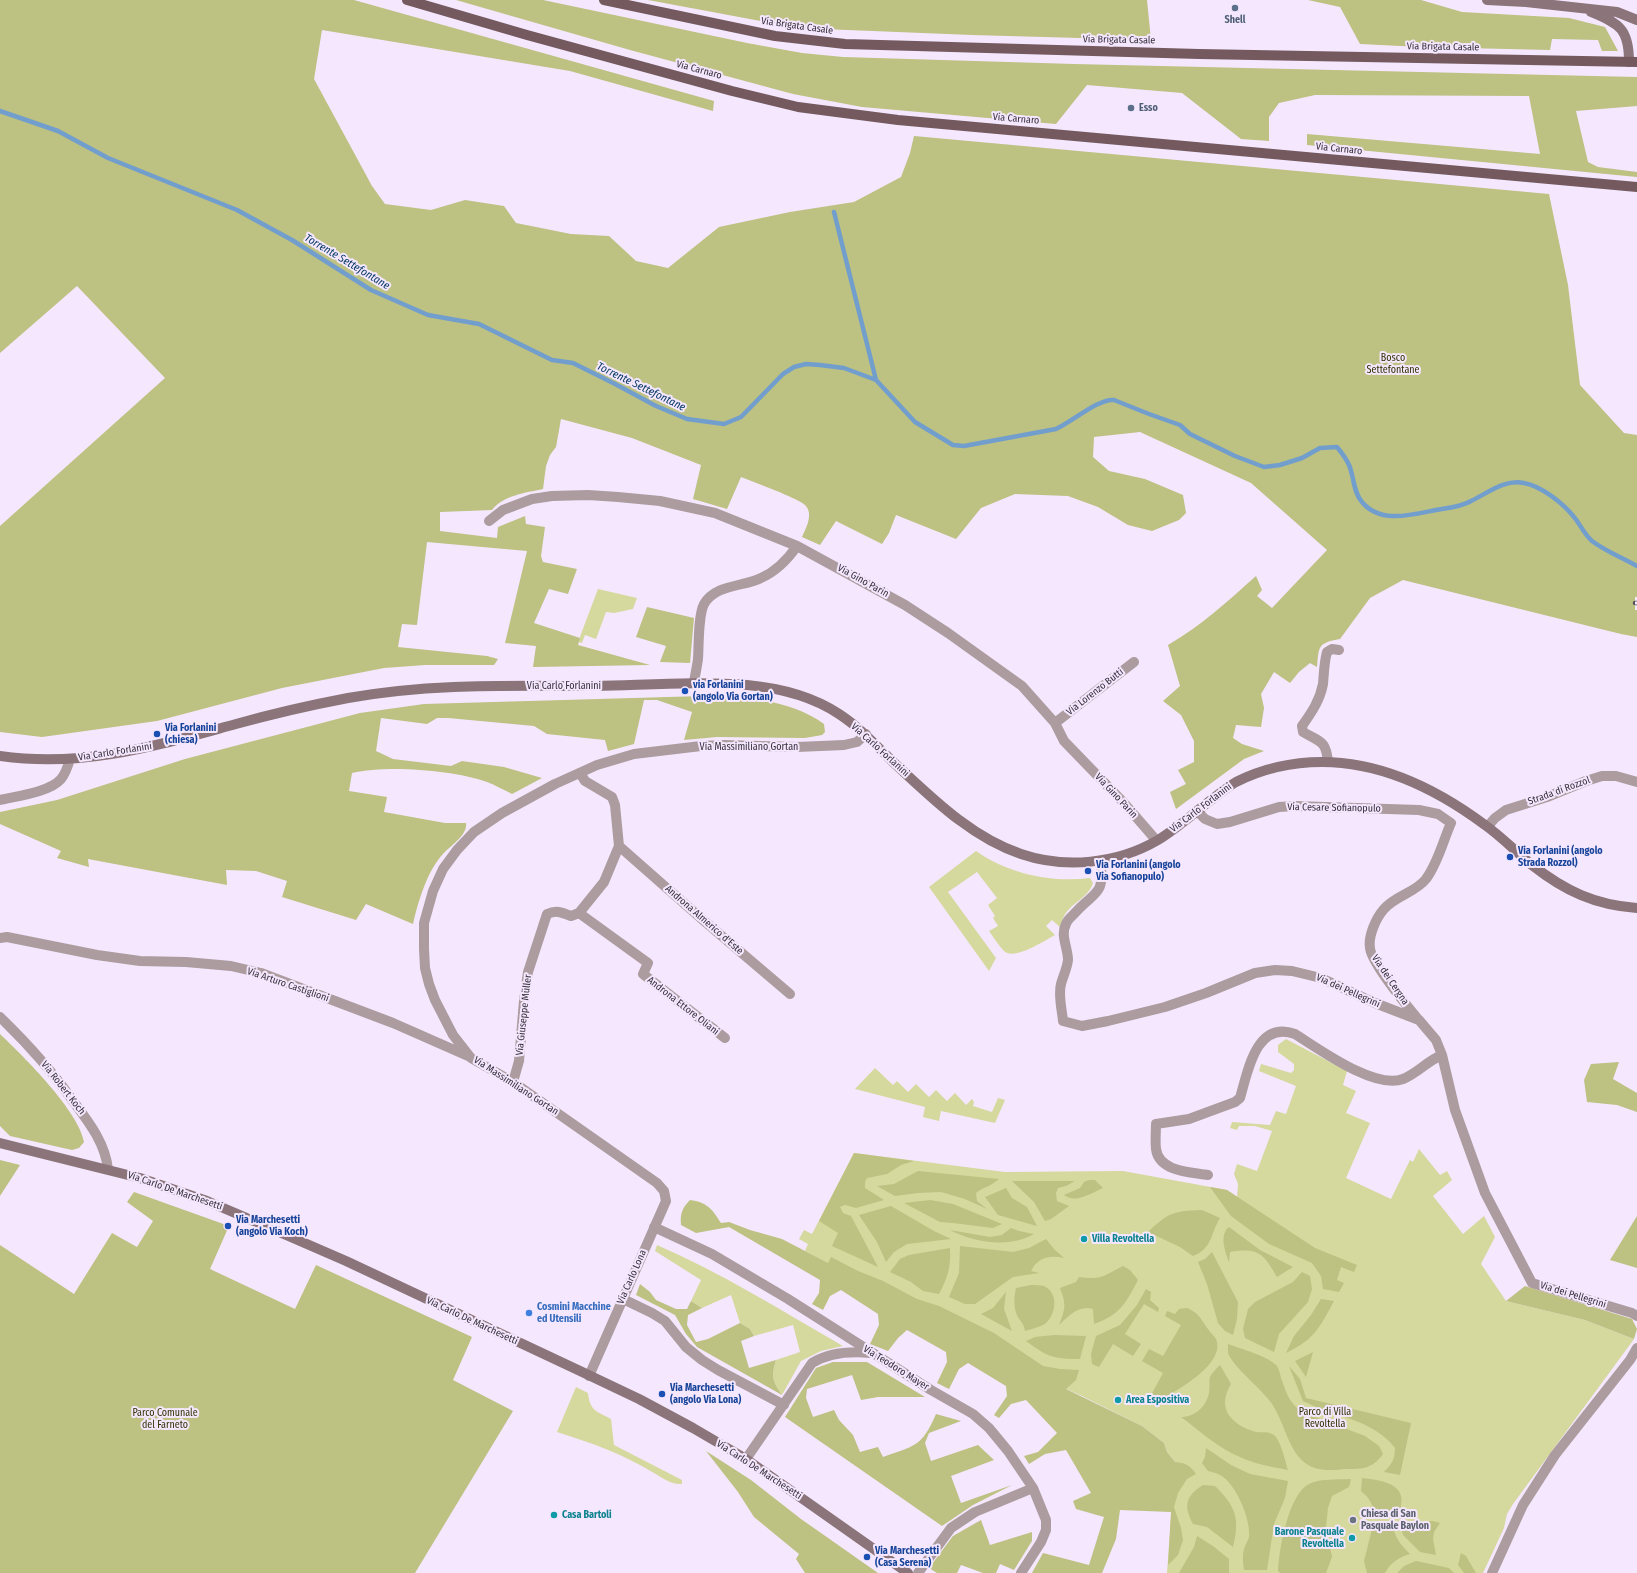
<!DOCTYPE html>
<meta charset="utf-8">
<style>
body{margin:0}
canvas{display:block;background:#f4e7fe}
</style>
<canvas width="1637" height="1573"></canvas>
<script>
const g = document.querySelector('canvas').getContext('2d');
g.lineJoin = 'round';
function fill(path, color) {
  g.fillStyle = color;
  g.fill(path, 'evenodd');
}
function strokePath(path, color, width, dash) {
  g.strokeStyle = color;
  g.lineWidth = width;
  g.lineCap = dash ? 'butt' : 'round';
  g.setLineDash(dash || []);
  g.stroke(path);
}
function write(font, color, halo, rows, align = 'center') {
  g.font = font + ' "Fira Sans Condensed",sans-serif';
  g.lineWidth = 4;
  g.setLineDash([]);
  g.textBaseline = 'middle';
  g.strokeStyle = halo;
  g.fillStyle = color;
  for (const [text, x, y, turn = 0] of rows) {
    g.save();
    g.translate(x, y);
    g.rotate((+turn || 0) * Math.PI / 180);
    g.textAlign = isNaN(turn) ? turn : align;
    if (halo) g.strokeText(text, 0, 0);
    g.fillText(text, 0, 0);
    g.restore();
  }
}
const green = new Path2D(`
 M598,589L637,598L633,609L614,613L606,612L596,639L585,635L582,643L578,642Z
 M976,851C1009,874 1051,883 1090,878L1093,883C1087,902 1062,904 1061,928L1052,920L1046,926L1055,935C1045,940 1015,961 1004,951C999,946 994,938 989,931L998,926L993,918L995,916L988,905L997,898L977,872L948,892L996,958L989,971L929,887Z
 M1286,1039L1347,1071L1343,1085L1356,1091L1346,1113L1370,1123L1346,1178L1391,1199L1410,1160L1413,1162L1419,1149L1440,1175L1447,1171L1452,1180L1433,1196L1463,1234L1484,1216L1495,1237L1481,1264L1506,1301L1585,1320L1634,1339L1513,1504L1507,1514L1504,1528L1483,1573H1167L1175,1462L1167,1452L1164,1443L1142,1426L1082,1396L1047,1380L805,1251L808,1244L799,1239L804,1230L812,1234L854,1153L1005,1172L1123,1171L1227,1190L1237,1197L1238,1184L1234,1174L1237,1164L1257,1171L1272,1131L1255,1126H1239L1237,1130L1230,1128L1232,1122L1270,1125L1276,1111L1286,1114L1296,1086L1259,1071L1261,1064L1291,1073L1294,1070V1064L1278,1052V1045Z
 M875,1068L893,1085L897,1081L908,1092L916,1084L929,1097L936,1090L947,1101L955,1093L966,1105L972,1099L974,1102L973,1106L992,1112L998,1098L1005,1100L995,1123L941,1111L939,1121L923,1117L925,1107L855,1089Z
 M657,1245C722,1273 782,1311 843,1346L821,1351L801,1361L782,1395C772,1380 771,1377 776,1360L800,1352L793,1325L754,1336L750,1329L740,1323L731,1295L702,1308L691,1301L701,1280L655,1251Z
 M576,1387L588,1393C590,1411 596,1411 611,1419L614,1445L682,1480V1484C671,1485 663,1478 654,1473C623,1454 592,1443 557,1432Z`);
const forest = new Path2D(`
 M0,0H354L714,101L713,111L570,71L322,30L314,79L372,186L385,204L431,210L465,200L504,206L516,223L571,234L609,236L636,261L668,268L719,227L790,212L854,202L901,177L910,153L914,136L1549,194L1568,285L1580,385L1624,433L1637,435V597H1635V610H1637V637L1621,634L1403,580L1370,598L1340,639C1317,643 1319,647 1317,667L1310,663L1299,672L1290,683L1274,672L1261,694L1264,708L1261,727L1236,725L1233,738L1242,744L1264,751L1244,759L1176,809L1170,792L1186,784L1178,770L1194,762V741L1181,715L1163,701L1180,686L1168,645C1201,626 1228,601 1256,576L1262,590L1257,596L1272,608L1327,550L1251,483L1140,432L1094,437L1093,457L1109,471L1145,479L1183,495L1186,513L1179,520L1152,531L1128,525L1098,507L1068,496L1015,494L981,508L956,539L896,515L889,533L882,544L836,521L820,545L802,537C806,528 814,514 805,505C798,498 753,482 741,477L727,509L693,499L701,465L632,438L561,419L556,447L550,455L546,466L543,489C525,493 504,495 492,510L440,512V531L497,538L498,527L525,516L526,524L545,527L541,556L543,562L577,569L568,594L549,589L534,623L580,638L578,645L650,665L533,667L536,646L505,643L527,551L427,542L417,625L402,624L398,647L487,656L498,659L494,665H425L384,668L282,688L157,721L42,737L0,732V526L165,378L77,286L0,353Z
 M456,0H543L747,43L802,53L843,57L1074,64L1637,77V106L1576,111L1588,162L1598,167L1637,172V177L1307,145V134L1540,154L1529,96L1315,95L1279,103L1269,117V141L1241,139L1182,93L1087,85L1056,124L862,107L793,94L630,50Z
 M648,0H1147L1151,40L972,35L798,28Z
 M1308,0H1421L1462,12L1569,18L1605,27L1618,51H1602L1598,40L1552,39L1550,50L1422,47L1360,44L1340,7Z
 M647,607L694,618L690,663L660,662L666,646L636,637Z
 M703,696C744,697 790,699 824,724L825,732L822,735L805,738L717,737L684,740L692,712L657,700H644L634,744L608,751L605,740L547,734L534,726L448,718H437L427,724L381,718L376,751L393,759L451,766L462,761L504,767L542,778L512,794C504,790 495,785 487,782C452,770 388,765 352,773L349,791L387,797L384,812L445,823H466C468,835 450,846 443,854C427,871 418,902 413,924L366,904L356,920L282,897L287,881L256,871L226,870L227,885L88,859L89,867L57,858L61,851L0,824V812L57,800L185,759L360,713L424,704Z
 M0,1034C23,1056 79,1111 84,1142L79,1148L72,1150L10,1136L0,1126Z
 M1619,1062L1613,1079L1637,1093V1112L1617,1105L1587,1102L1584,1080L1591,1064Z
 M854,1153L914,1161L901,1165L887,1174L867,1178L865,1182V1188L884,1200L856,1208L845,1205L840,1207L843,1213L851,1216L878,1267L832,1246L838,1233L819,1221Z
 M0,1160L20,1165L0,1196Z
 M918,1171L999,1179C992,1186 983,1187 976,1193L977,1201L987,1209L965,1199L941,1192L918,1193L895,1196L877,1186L894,1184Z
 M1089,1180H1095L1103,1188C1091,1193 1076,1204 1064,1195L1080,1188L1084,1182Z
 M1012,1181H1075L1066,1186L1058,1188L1056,1193L1057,1201L1069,1206L1051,1219L1045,1221L1034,1202Z
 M1210,1187L1227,1190L1315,1248L1357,1265L1354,1272L1341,1267L1337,1280L1344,1283L1339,1292L1323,1289L1321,1276L1312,1263L1269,1244L1231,1216Z
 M1006,1188L1012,1198L1027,1207L1037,1226L998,1215L985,1197Z
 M134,1192L229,1226L210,1269L295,1309L316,1265L472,1337L453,1380L513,1411L415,1573H0V1245L74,1294L112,1233L137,1247L153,1221L127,1202Z
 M690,1200C707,1202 712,1209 721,1223L729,1222L750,1230L782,1239L828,1263L831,1257L858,1271L883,1281L917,1299L939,1306L994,1333L1043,1366L1060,1369L1079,1370L1076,1380L1066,1389L1142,1426L1164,1443L1167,1452L1175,1462C1185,1463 1190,1465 1196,1474L1187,1479L1178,1493L1174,1507L1181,1528L1183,1540L1178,1555L1168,1565L1171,1512L1120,1510L1116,1539L1102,1573H1032L1043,1553L1089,1565L1104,1517L1076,1509L1073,1501L1091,1493L1066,1450L1045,1454L1029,1464L1024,1456L1038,1452L1057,1433L1026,1400L1011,1404L999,1418L994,1415L1007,1396L1006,1386L968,1363L959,1369L949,1389L937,1383L947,1362L946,1352L907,1330L898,1338L888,1351L870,1344L879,1325L878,1314L841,1290L830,1296L823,1310L812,1304L819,1293L820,1280L729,1227L696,1233L681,1225C680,1214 682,1208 690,1200Z
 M930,1200L953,1204L1002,1224L993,1228L953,1223L940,1222L904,1203Z
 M891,1206L934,1231L951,1239L907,1244L894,1252L886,1262L877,1242L859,1215Z
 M1202,1210L1220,1218C1210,1234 1213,1248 1193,1256L1180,1247L1148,1232C1169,1212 1174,1211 1202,1210Z
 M1637,1216V1268L1610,1260Z
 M1229,1227L1260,1250L1293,1267L1277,1277C1264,1254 1258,1247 1230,1252L1229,1262C1225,1251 1219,1235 1229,1227Z
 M1011,1228L1019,1231L1034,1234C1010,1248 974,1243 950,1230L990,1237L1002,1235Z
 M1046,1239L1054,1249L1064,1258C1050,1255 1038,1257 1031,1271L1039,1273L1013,1277L975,1304H965L949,1297L959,1273L960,1246L1013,1252L1029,1248Z
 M950,1248C951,1267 948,1277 939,1294L923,1291L911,1282L890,1272L900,1259L909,1255Z
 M1212,1252L1238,1302L1237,1319L1233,1335L1225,1331L1218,1323L1207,1284L1198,1262L1205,1259Z
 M1123,1266L1130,1270L1138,1280C1126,1303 1120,1315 1094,1324L1093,1309C1079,1305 1070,1315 1059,1325C1066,1308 1066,1304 1060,1288L1076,1282L1079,1277C1103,1280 1103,1276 1123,1266Z
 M1302,1272L1310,1276L1312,1289L1308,1302L1279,1334L1274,1352L1245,1338L1243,1329L1248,1309L1255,1302L1293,1282Z
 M640,1284L650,1292L656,1300L676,1309H687L691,1301L702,1308L688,1315L687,1325L696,1342L708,1339L740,1323L750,1329L754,1336L741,1341L749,1368L776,1360C771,1377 772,1380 782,1395L697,1347L686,1334L675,1315L636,1295Z
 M1031,1285C1035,1285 1040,1285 1044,1286C1059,1293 1056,1314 1046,1323C1041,1327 1031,1329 1025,1331C1024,1324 1021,1322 1018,1317C1013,1308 1014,1297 1016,1288Z
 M1525,1286L1632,1319L1637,1329L1634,1339L1585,1320L1506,1301Z
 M1146,1289L1151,1292L1150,1300L1159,1308L1158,1312L1144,1304L1125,1334L1141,1344L1133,1356L1113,1344L1099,1367L1092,1364L1091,1354L1096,1336L1120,1325L1137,1305Z
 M1006,1292L1004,1309L1012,1331L981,1314L993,1308Z
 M1321,1299L1334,1301C1320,1327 1314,1340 1286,1353L1294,1336L1311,1315Z
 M1187,1308C1200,1314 1200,1318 1208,1329C1210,1332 1214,1336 1216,1339C1226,1364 1177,1390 1161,1400L1151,1395L1163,1373L1142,1361L1149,1349L1163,1356L1181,1325L1165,1316L1167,1311L1175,1314L1179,1309Z
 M1054,1335L1086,1336L1080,1359C1054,1359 1047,1357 1026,1341L1035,1337Z
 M1228,1344C1241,1349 1268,1356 1277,1366C1279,1369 1280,1374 1281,1378C1286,1392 1289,1403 1302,1412L1365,1436L1379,1446L1383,1454C1372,1469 1363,1469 1346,1469C1336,1470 1324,1471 1315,1468C1289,1460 1286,1424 1272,1404C1263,1390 1232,1366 1228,1353C1228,1350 1228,1347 1228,1344Z
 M1313,1352L1306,1377L1295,1361Z
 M833,1362H867L925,1397H878L861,1400L852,1375L807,1389L806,1398L813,1417L834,1410L839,1420L853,1435L860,1452L878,1447L883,1457C914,1446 922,1447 936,1414L961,1421L929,1433L925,1443L931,1461L978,1445L994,1460L951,1476L961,1503L1012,1485L973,1505L942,1526L785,1417L816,1368Z
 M1220,1365L1231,1384C1216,1408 1231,1425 1256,1432C1262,1433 1268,1431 1274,1435C1281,1441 1285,1461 1288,1470C1272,1467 1255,1464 1240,1457C1218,1448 1200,1431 1181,1417C1195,1417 1206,1407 1209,1393C1210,1388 1209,1381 1210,1377C1212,1373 1217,1368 1220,1365Z
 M1289,1366L1300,1379L1306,1398L1411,1423L1400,1475L1384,1472C1392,1464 1395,1459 1395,1448C1373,1419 1334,1417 1303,1401Z
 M1206,1448L1231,1465L1250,1474L1288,1481L1285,1498L1274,1524L1267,1570H1244C1243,1563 1242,1556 1244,1549C1245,1545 1248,1541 1249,1537C1251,1520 1236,1483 1220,1475C1217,1473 1212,1472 1208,1471L1202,1463L1205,1457Z
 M706,1451L751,1480L801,1519L878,1573H805L796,1559L799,1554L754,1517L738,1492Z
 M1362,1478C1377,1480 1406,1482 1401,1505C1401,1509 1397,1514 1396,1517L1375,1516C1373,1505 1370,1498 1361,1491Z
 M1351,1479L1349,1487L1332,1496L1328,1508L1326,1527L1332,1557L1326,1573H1280L1278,1571C1279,1550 1288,1495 1309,1484C1322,1478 1337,1480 1351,1479Z
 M1203,1485L1215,1486C1236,1507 1240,1518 1233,1547L1207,1527L1193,1524C1183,1505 1186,1496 1203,1485Z
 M981,1520L990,1545L1032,1532V1541L1014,1570L1000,1564L996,1573H983L961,1565L957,1573H937L929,1568L953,1536Z
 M1422,1521H1433L1440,1523L1434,1532L1433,1539L1436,1555L1420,1552L1403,1535L1401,1527L1404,1524Z
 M1391,1524C1397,1539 1398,1542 1410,1554C1399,1557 1390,1563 1385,1573H1367L1364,1561L1373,1525Z
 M1197,1536L1213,1546L1229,1559V1573H1179L1194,1547Z
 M1461,1553L1466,1556L1476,1573H1464L1458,1565Z
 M1416,1561L1449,1568L1454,1573H1397L1404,1566Z`);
const stream = new Path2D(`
 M0,111L58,131L108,158L237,210L292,240L371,290L428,315L479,324L552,360L573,363L617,385L656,406L687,419L724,424L741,417L783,374L794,367L806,364L820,365L844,368L876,380L915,422L953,445L964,446L1056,429C1072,422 1099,398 1114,400L1149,414L1180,425L1190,434L1235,456L1264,467L1280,465L1302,458L1320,448L1337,447C1341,452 1346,458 1349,465C1354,476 1353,492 1362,502C1380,524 1411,515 1436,510C1447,508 1461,507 1471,501C1488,493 1504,479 1524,483C1541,486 1563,503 1574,517C1580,524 1584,534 1592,541C1605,551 1623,558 1637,566
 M834,212L876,380`);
const minor = new Path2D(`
 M489,521L503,510L532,499L552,496L588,495L618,497L660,501L715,513L797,546L905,605L948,633L1022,686L1055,723L1064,741L1123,802L1156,840
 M694,683C695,675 697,667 698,659C699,645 698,616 704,604C716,584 743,587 761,578C777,571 788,559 797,546
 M1055,723L1134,662
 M1328,762C1326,740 1320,742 1303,732L1302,726C1312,712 1320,700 1323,684C1324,673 1324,663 1327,652L1332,649L1339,650
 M0,800C17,796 50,792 61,779C66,773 68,766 70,759
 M1197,811L1205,819L1217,824L1230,822L1279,807L1294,806L1419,810L1438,814L1451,823C1443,841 1438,863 1426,879C1415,893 1396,895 1384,909C1376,918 1368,936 1370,948C1371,962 1407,1006 1417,1018
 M1488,826L1495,818L1506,810L1547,797L1586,781L1602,776H1616L1637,782
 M619,846L703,920L790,994
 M1100,861C1106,896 1094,891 1074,914C1071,917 1067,920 1066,924C1060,935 1068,948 1068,960C1067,969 1063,976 1061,984C1058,995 1062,1010 1063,1021L1082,1026L1108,1021L1165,1007L1206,993L1255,973L1275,970L1292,971L1321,978L1375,1003L1419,1020L1436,1040L1442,1055L1455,1110L1485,1193L1532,1283L1632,1313L1637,1316
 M579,913L648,963L643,974L725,1038
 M0,938L7,937L97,955L140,961L186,962L231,966L261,973L393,1023L468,1056
 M0,1017C28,1044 54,1073 76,1105C91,1125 105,1144 108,1169
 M513,1082L519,1061L524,1001L528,972L547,914C556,910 561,912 571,916L579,913L604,882L619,846L615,805L612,797L585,781L580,773
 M1208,1175C1191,1172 1159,1172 1156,1149C1155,1141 1156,1132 1156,1124L1189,1119L1235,1102L1240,1098C1248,1071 1256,1020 1295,1034C1319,1049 1375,1090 1403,1079C1418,1073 1427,1061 1442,1055
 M654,1227L712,1254L788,1299L931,1390L973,1414L989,1428L1008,1451L1033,1488L1046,1520V1530L1041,1542L1021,1573
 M623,1299L652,1313L665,1321L686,1347L702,1360L718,1370L784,1405
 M589,1376L666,1201L664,1191L657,1183L513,1082L471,1058L453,1035L435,1000L429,984L425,968L424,949V923L433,891L443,869L457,850L474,832L502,813L555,784L597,765L634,754L701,746L724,745L797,747L844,745L857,742L866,734
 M746,1459L812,1363C830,1352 850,1351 871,1353
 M918,1573L951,1528L975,1512L1033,1488
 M1492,1573L1523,1505L1555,1455L1630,1360L1637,1348`);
const secondary = new Path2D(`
 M1487,0L1526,2L1617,12L1637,20
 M1591,12C1620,24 1629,29 1629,62
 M0,756C85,768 155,746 236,724C272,714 311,705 348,698C432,683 511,686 596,686C646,685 697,681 747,685C779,688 812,696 839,714C859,727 875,744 892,761C930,796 970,837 1021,854C1065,869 1117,864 1158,840C1178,828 1196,811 1215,797C1222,792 1229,786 1236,782C1262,769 1293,762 1322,762C1382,762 1438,790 1485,825C1502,837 1516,852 1532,865C1565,891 1595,905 1637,908
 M0,1143L140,1178L207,1201L270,1228L346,1261L578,1370L639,1399L693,1428L746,1459L908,1573`);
const primary = new Path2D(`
 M407,0L527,35L732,91L798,107L898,120L1637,187
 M604,0L775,36L845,44L1199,54L1637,62`);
const rail = new Path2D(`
 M1635,603H1637`);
const markers = [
 [1235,8,4,"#5c6f8a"],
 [1131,108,4,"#5c6f8a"],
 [685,691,4,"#1a4fb4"],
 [157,734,4,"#1a4fb4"],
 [1510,857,4,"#1a4fb4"],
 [1088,871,4,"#1a4fb4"],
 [228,1226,4,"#1a4fb4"],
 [1084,1239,4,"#0f9aa8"],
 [529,1313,4,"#3f7fe0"],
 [662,1394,4,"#1a4fb4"],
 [1118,1400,4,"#0f9aa8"],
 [554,1515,4,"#0f9aa8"],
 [1353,1520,4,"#6b7280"],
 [1352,1538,4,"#0f9aa8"],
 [867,1557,4,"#1a4fb4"]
];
const serviceNames = [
 ["Shell",1235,20],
 ["Esso",1139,108,"left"]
];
const streetNames = [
 ["Via Brigata Casale",797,26,8],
 ["Via Brigata Casale",1119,40,1],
 ["Via Brigata Casale",1443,47,1],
 ["Via Carnaro",699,70,15],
 ["Via Carnaro",1016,119,5],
 ["Via Carnaro",1339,149,6],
 ["Via Gino Parin",863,581,29],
 ["Via Carlo Forlanini",564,686],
 ["Via Lorenzo Butti",1095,692,-38],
 ["Via Massimiliano Gortan",749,747],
 ["Via Carlo Forlanini",880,750,42],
 ["Via Carlo Forlanini",115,752,-9],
 ["Strada di Rozzol",1559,791,-20],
 ["Via Gino Parin",1116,796,47],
 ["Via Carlo Forlanini",1201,808,-37],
 ["Via Cesare Sofianopulo",1334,808,1],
 ["Androna Almerico d'Este",704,920,41],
 ["Via dei Cergna",1390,980,56],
 ["Via Arturo Castiglioni",288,985,19],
 ["Via dei Pellegrini",1348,991,24],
 ["Androna Ettore Oliani",683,1006,38],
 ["Via Giuseppe Müller",524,1015,-84],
 ["Via Massimiliano Gortan",516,1086,33],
 ["Via Robert Koch",63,1088,52],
 ["Via Carlo De Marchesetti",175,1191,19],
 ["Via Carlo Lona",632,1277,-66],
 ["Via dei Pellegrini",1573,1295,17],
 ["Via Carlo De Marchesetti",472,1321,25],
 ["Via Teodoro Mayer",896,1368,32],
 ["Via Carlo De Marchesetti",759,1470,33]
];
const parkNames = [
 ["Bosco",1393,358],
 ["Settefontane",1393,370],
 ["Parco di Villa",1325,1412],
 ["Revoltella",1325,1424],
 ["Parco Comunale",165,1413],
 ["del Farneto",165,1425]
];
const transitNames = [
 ["via Forlanini",693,685],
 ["(angolo Via Gortan)",693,697],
 ["Via Forlanini",165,728],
 ["(chiesa)",165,740],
 ["Via Forlanini (angolo",1518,851],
 ["Strada Rozzol)",1518,863],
 ["Via Forlanini (angolo",1096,865],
 ["Via Sofianopulo)",1096,877],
 ["Via Marchesetti",236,1220],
 ["(angolo Via Koch)",236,1232],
 ["Via Marchesetti",670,1388],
 ["(angolo Via Lona)",670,1400],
 ["Via Marchesetti",875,1551],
 ["(Casa Serena)",875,1563]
];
const cultureNames = [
 ["Villa Revoltella",1092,1239],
 ["Area Espositiva",1126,1400],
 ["Casa Bartoli",562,1515],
 ["Barone Pasquale",1344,1532,"right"],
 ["Revoltella",1344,1544,"right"]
];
const shopNames = [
 ["Cosmini Macchine",537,1307],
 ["ed Utensili",537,1319]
];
const worshipNames = [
 ["Chiesa di San",1361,1514],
 ["Pasquale Baylon",1361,1526]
];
const waterNames = [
 ["Torrente Settefontane",347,262,31],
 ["Torrente Settefontane",641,387,26]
];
fill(green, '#d5d99d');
fill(forest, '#bdc181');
strokePath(stream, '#729ecd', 4.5);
strokePath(minor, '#ac9c9f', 10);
strokePath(secondary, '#8b757a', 10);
strokePath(primary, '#745a5f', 10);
strokePath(rail, '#554e5b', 4.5);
strokePath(rail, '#f4e7fe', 3, [9]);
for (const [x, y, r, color] of markers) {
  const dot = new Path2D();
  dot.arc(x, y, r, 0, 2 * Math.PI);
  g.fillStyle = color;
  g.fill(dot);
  strokePath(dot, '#f4e7fe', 1.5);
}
write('bold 10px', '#4e5e75', '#f4e7fe', serviceNames);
write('10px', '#36303b', '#f4e7fe', streetNames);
write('10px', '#303100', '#f4e7fe', parkNames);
write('bold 10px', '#164399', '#f4e7fe', transitNames, 'left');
write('bold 10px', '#0d838f', '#f4e7fe', cultureNames, 'left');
write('bold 10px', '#366cbe', '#f4e7fe', shopNames, 'left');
write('bold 10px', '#5b616d', '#f4e7fe', worshipNames, 'left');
write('italic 11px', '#083a65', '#f4e7fe', waterNames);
</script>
